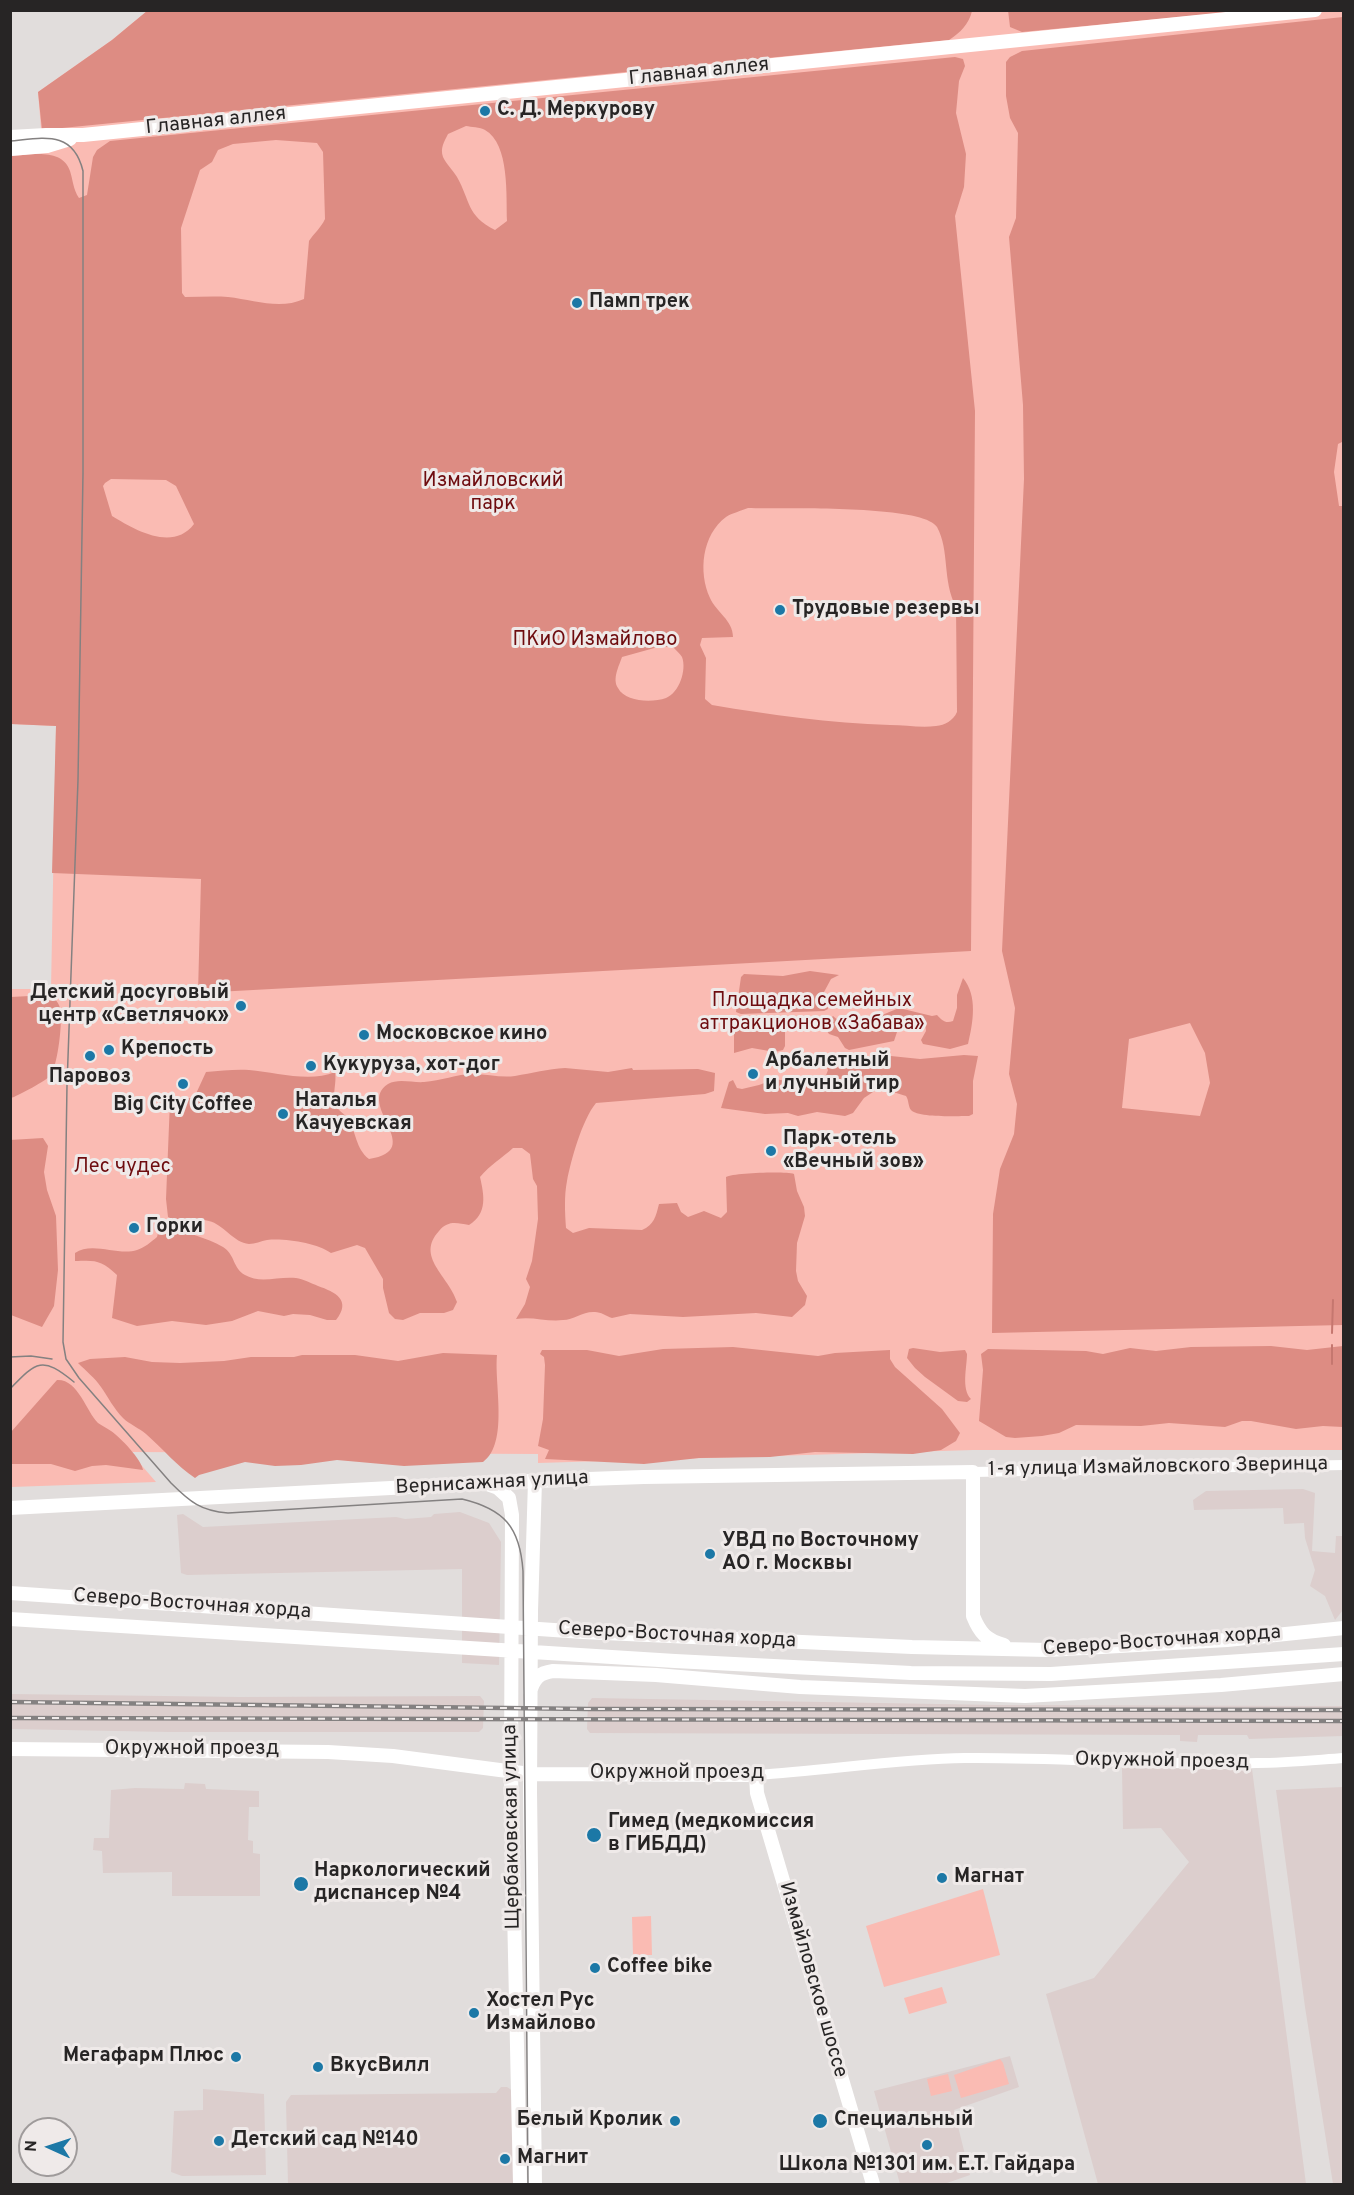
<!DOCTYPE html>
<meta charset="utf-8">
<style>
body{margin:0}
#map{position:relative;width:1354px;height:2195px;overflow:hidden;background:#e1dddc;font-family:Overpass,sans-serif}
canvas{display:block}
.frame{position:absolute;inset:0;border:12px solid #272525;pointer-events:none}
.north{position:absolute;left:18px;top:2117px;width:60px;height:60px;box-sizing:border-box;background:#efeae9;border:2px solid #9f9b9b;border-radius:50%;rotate:273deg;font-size:16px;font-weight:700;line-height:24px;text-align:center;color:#272525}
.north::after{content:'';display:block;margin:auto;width:21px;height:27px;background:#1c78a6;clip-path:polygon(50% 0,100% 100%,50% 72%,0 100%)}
</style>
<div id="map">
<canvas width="1354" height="2195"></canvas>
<div class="frame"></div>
<div class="north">N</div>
</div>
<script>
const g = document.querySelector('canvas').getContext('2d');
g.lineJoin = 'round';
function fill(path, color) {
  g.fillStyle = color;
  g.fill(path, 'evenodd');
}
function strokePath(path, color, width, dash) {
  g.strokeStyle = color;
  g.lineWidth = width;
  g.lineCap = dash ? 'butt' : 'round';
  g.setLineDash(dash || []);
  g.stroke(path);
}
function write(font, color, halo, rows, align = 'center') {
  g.font = font + ' Overpass,sans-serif';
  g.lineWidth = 6;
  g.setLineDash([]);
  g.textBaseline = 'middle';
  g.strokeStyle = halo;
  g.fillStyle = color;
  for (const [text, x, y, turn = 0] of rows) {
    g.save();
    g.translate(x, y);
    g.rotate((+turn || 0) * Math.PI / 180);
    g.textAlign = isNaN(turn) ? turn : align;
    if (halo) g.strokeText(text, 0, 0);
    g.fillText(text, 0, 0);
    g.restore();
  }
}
const built = new Path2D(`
 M1303,1489L1315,1493L1312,1551L1335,1553L1336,1536H1343V1610L1335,1620L1325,1596L1310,1586L1315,1570L1305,1538L1304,1523L1284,1524L1283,1508L1194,1510L1193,1500L1206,1491Z
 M460,1512L489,1523L501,1542L499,1665L462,1663V1569L187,1575L181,1573L177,1515L183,1514L203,1527L396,1517L405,1519L431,1517L434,1514Z
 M11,1694L240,1697L480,1696L484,1701L483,1728L479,1732H169L11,1729Z
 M592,1698L995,1705L1343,1706V1736L1249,1739L1247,1735H1198L1197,1742L1180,1741V1735L590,1733L587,1729L588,1703Z
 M1122,1768L1252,1769L1306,2184H1098L1046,1994L1094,1978L1189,1862L1161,1828L1123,1829Z
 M185,1783L205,1784L206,1789L259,1791V1807H249L248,1840L253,1841V1853L260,1854V1896H172V1872L103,1873L102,1851L93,1850L94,1838H109L111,1790L135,1788L184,1789Z
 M1343,1787L1344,2184H1333L1305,2007L1276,1790Z
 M1010,2056L1019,2087L954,2110L970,2175L944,2184H900L874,2091Z
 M501,2087H507L513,2091L516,2184H288L286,2102L291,2095L496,2093Z
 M203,2089L264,2094L266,2175L182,2176L171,2172L174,2111L203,2110Z`);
const green = new Path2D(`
 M147,11H1343V1450H973L538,1463V1454L130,1452L156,1482L11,1487V989H51L56,726L11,724V156L43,153L38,92L112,40Z
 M983,1889L1000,1955L884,1987L866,1926Z
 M651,1916L652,1955H633L632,1917Z
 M942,1987L947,2003L909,2014L904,1998Z
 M1000,2059L1003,2063L1009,2084L961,2098L954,2075Z
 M948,2074L952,2091L931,2096L927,2079Z`);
const forest = new Path2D(`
 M1008,10H1243V11L1022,32L1010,27Z
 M147,11H972C969,24 960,33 949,40L42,130L38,92L112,40Z
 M1343,17L1344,441L1338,444L1334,472L1339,506H1344L1343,1325L992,1333L993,1214L1000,1169L1014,1134L1017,1104L1009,1074L1015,1008L1002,951L1024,479L1023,405L1009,237L1016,218L1018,133L1010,118L1006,96V62L1010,57L1022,51ZM1190,1023L1205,1053L1210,1083L1200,1116L1122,1108L1129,1039Z
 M955,57L963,59L965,66L959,81L956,113L966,154L964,187L955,216L975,411L971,951L198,993L201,879L52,873L56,726L11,724V156C29,155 62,147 70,171C73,180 73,189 79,198L87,195L93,157L97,150L110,141ZM466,126C471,127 480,127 485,130C510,144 506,197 507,221L495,230C466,215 471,202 457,177C453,170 446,164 443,157C440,148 444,142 448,134ZM276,140L317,143L323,152L325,219C321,228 314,233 309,241L304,299C280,310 254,300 228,297C214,296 199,297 185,297L182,293L181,228L200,170L212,162L218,150L233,144ZM111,479L166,480L176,486L194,524C173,552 135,530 112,516L103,486L105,483ZM748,508C778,509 924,504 937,527C950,551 942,580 956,607L957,712C953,721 945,725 936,726C921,728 905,725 890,725C830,723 771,715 712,705L705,699L706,658L700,645L702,638L733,637C733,620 716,612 710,598C698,572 702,535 726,517C732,513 741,511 748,508ZM658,647H673C676,650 680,654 682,657C687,670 679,693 666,698C652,703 625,702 618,688C612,679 619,666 622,657Z
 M810,971L839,975L831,979L824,992L828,1009L824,1011L741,1014L736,1012L741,977L744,974L783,976Z
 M963,978C978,996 973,1023 968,1044L950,1049L923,1044L921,1040L926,1031L925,1023L908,1020L900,1023L894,1041L849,1050L845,1048L838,1037L829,1034L827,1031V1022L833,1016L840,1022L853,1023L875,1018L899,1008L932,1016L937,1015C942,1020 945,1024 953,1021L957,1008V995Z
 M48,995C54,998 58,1001 60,1008C63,1021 58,1063 51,1075C49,1079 16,1097 11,1098V997Z
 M764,1019L785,1023V1046L783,1050L775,1052L752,1048L734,1053V1023L742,1020Z
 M881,1055L920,1059L964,1055L978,1056L973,1081V1114L969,1116C958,1116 918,1118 911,1110C908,1107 909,1100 906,1096L893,1092L876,1090L864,1098L853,1113L845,1116L817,1112L798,1116L788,1113L765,1114L721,1108L729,1082L733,1080L737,1088L742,1089L759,1085L775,1079L801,1084L819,1085L825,1078L828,1070L824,1062Z
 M565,1068L608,1072L632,1068L633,1070L698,1069L715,1073L714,1091L705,1094L596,1103C582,1120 571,1160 567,1181C564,1196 565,1213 566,1228L573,1233L589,1228L642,1230C654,1225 656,1216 659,1204L677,1203L681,1212L688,1217L704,1211L721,1218L727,1212L726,1177C734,1173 785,1171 794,1174L797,1191L804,1207L805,1216L797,1243L796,1271L798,1281L807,1296L805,1305L792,1317L756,1313L683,1317L630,1314L612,1318C606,1316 601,1312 595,1312C583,1311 574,1320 563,1320C547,1322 532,1316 516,1319L525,1304L530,1287L526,1279L532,1261L538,1219L537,1186L533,1179L530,1154L522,1148H513C502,1158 490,1165 480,1177C484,1195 488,1213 469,1225C457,1223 448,1220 439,1231C415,1257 449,1276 457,1302L453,1310L444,1313H420L403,1320L395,1319L389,1313L383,1288V1279L365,1248L357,1245L331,1253C317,1243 285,1238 267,1240C261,1241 255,1244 249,1244C234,1243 223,1224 209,1221C194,1217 181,1225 168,1217L166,1199L170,1101L177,1098H194L206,1072C221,1071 235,1069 249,1070C276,1072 309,1083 335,1072C337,1083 332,1094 335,1104C337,1110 344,1113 347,1118C357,1132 355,1148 369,1159C428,1150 355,1105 388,1084C398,1078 413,1083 424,1082C441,1081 456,1074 474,1074C487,1074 501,1078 515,1076C532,1073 548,1069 565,1068Z
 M43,1138L48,1146L44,1172L47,1190L56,1216L58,1270L54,1306L42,1327L11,1315L10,1140Z
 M168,1224C186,1234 206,1237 223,1247C235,1254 233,1269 245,1275C260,1284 279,1276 296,1278C303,1279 311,1283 318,1286C335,1292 352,1300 336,1320H327L310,1315L293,1314L284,1316L258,1311L232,1321L206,1325L172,1321L137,1326L112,1318L117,1275C101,1260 96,1260 75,1261V1253C92,1241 118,1256 137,1250C144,1248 151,1242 157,1237L160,1225Z
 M1271,1346L1307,1350L1343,1346V1427L1323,1426L1296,1429L1251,1421H1242L1225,1427L1169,1423L1141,1426L1076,1425L1059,1433L1042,1436L1015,1438L1006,1437L979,1421L983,1370L981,1354L988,1349L1086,1351L1103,1354L1130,1348L1156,1351L1191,1347Z
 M733,1347L818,1356L835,1353L890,1350V1359L895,1367L942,1409L960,1433L956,1441L941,1450L913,1454L815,1452L770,1457L699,1458L644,1464L545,1459L549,1450L538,1446L543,1419L545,1365L544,1357L540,1354L542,1350H587L619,1356L663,1349Z
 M913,1348L940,1352L965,1350L967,1354C967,1367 961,1389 971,1399L967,1402L958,1401L925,1377L915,1368L907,1358L909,1349Z
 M443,1353L497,1355C494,1384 509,1443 483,1462L404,1466L337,1460L301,1465L275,1466L245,1462L199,1475L195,1478C177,1466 163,1449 146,1434C139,1428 129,1424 123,1418C114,1409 108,1397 101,1387C95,1378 86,1371 78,1363L90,1359L125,1357L152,1362L180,1363L224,1361L251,1357H294L302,1355H355L398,1361Z
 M57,1380C78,1379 86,1411 98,1423C102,1426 107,1428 111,1431C120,1437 142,1460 143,1470L106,1465L92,1466L75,1471L51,1464H11V1432Z`);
const stream = new Path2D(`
 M1332,1333L1333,1300
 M1332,1364V1345`);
const minor = new Path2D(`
 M973,1472L1344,1465
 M756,1775C826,1771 895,1759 965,1758C1062,1757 1160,1766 1257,1763C1286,1763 1315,1760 1344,1758`);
const major = new Path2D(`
 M10,137L46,135H83L1315,10
 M10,149L47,146L70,139
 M487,1484L498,1488L509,1498L512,1515L511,1772L520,2184
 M10,1508L505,1482L644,1477L973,1472V1616C980,1633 986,1640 1004,1645
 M10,1593L583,1632L912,1647L1048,1650L1227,1640L1344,1628
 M10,1619L675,1661L911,1673L1051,1674L1344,1654
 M530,1692C534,1678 539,1673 553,1671L656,1675L800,1687L1025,1696L1221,1685L1344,1674
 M10,1749L328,1752L393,1756L530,1774L756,1775L757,1793L873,2184
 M535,2184L530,1791L531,1611L535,1481`);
const tram = new Path2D(`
 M10,141C44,138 73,130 83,171V473L78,780L67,1085L63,1342L66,1359L79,1378L171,1483C190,1502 201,1511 228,1513L462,1499C504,1509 520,1527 523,1571L528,2184
 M10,1357L31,1356L52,1359
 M10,1389C37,1361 42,1356 74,1382`);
const rail = new Path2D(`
 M10,1702L588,1709L1344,1710
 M10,1718L1344,1721`);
const markers = [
 [485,111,6,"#1c78a6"],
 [577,303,6,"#1c78a6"],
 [780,610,6,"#1c78a6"],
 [241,1006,6,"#1c78a6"],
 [364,1035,6,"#1c78a6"],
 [109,1050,6,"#1c78a6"],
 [90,1056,6,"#1c78a6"],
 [311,1066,6,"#1c78a6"],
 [753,1074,6,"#1c78a6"],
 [183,1084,6,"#1c78a6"],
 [283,1114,6,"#1c78a6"],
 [771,1151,6,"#1c78a6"],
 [134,1228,6,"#1c78a6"],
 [710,1554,6,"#1c78a6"],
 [594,1835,8,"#1c78a6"],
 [942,1878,6,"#1c78a6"],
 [301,1884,8,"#1c78a6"],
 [595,1968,6,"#1c78a6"],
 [474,2013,6,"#1c78a6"],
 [236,2057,6,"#1c78a6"],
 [318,2067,6,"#1c78a6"],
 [675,2121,6,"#1c78a6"],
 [820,2121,8,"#1c78a6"],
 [219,2141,6,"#1c78a6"],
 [927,2145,6,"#1c78a6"],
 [505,2159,6,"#1c78a6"]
];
const streetNames = [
 ["Главная аллея",699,73,-6],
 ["Главная аллея",216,122,-6],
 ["1-я улица Измайловского Зверинца",1158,1468,-1],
 ["Вернисажная улица",492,1484,-3],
 ["Северо-Восточная хорда",192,1605,4],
 ["Северо-Восточная хорда",677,1636,3],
 ["Северо-Восточная хорда",1162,1642,-4],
 ["Окружной проезд",192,1750],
 ["Окружной проезд",1162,1762,1],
 ["Окружной проезд",677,1774],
 ["Щербаковская улица",513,1827,-91],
 ["Измайловское шоссе",812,1980,74]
];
const poiNames = [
 ["С. Д. Меркурову",497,111],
 ["Памп трек",589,303],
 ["Трудовые резервы",792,610],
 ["Детский досуговый",229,994,"right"],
 ["центр «Светлячок»",229,1017,"right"],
 ["Московское кино",376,1035],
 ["Крепость",121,1050],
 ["Арбалетный",765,1062],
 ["и лучный тир",765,1085],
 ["Кукуруза, хот-дог",323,1066],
 ["Паровоз",90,1078,"center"],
 ["Наталья",295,1102],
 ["Качуевская",295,1125],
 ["Big City Coffee",183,1106,"center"],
 ["Парк-отель",783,1140],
 ["«Вечный зов»",783,1163],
 ["Горки",146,1228],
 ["УВД по Восточному",722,1542],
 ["АО г. Москвы",722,1565],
 ["Гимед (медкомиссия",608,1823],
 ["в ГИБДД)",608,1846],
 ["Наркологический",314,1872],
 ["диспансер №4",314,1895],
 ["Магнат",954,1878],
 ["Coffee bike",607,1968],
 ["Хостел Рус",486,2002],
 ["Измайлово",486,2025],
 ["Мегафарм Плюс",224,2057,"right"],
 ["ВкусВилл",330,2067],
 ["Белый Кролик",663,2121,"right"],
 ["Специальный",834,2121],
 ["Детский сад №140",231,2141],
 ["Магнит",517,2159],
 ["Школа №1301 им. Е.Т. Гайдара",927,2166,"center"]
];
const parkNames = [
 ["Измайловский",493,482],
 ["парк",493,505],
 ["ПКиО Измайлово",595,641],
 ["Площадка семейных",812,1002],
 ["аттракционов «Забава»",812,1025],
 ["Лес чудес",122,1168]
];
fill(built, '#dccecd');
fill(green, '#fabbb3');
fill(forest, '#dd8c83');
strokePath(stream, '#c5776f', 2);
strokePath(minor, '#fff', 10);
strokePath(major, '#fff', 14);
strokePath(tram, '#848181', 1.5);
strokePath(rail, '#848181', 4.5);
strokePath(rail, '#efeae9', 2, [7]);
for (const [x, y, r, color] of markers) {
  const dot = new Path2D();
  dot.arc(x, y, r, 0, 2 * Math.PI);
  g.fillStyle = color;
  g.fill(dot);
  strokePath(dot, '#efeae9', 2);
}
write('20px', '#272525', '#efeae9', streetNames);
write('bold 20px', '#272525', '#efeae9', poiNames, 'left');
write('20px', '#6e0c0f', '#efeae9', parkNames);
</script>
